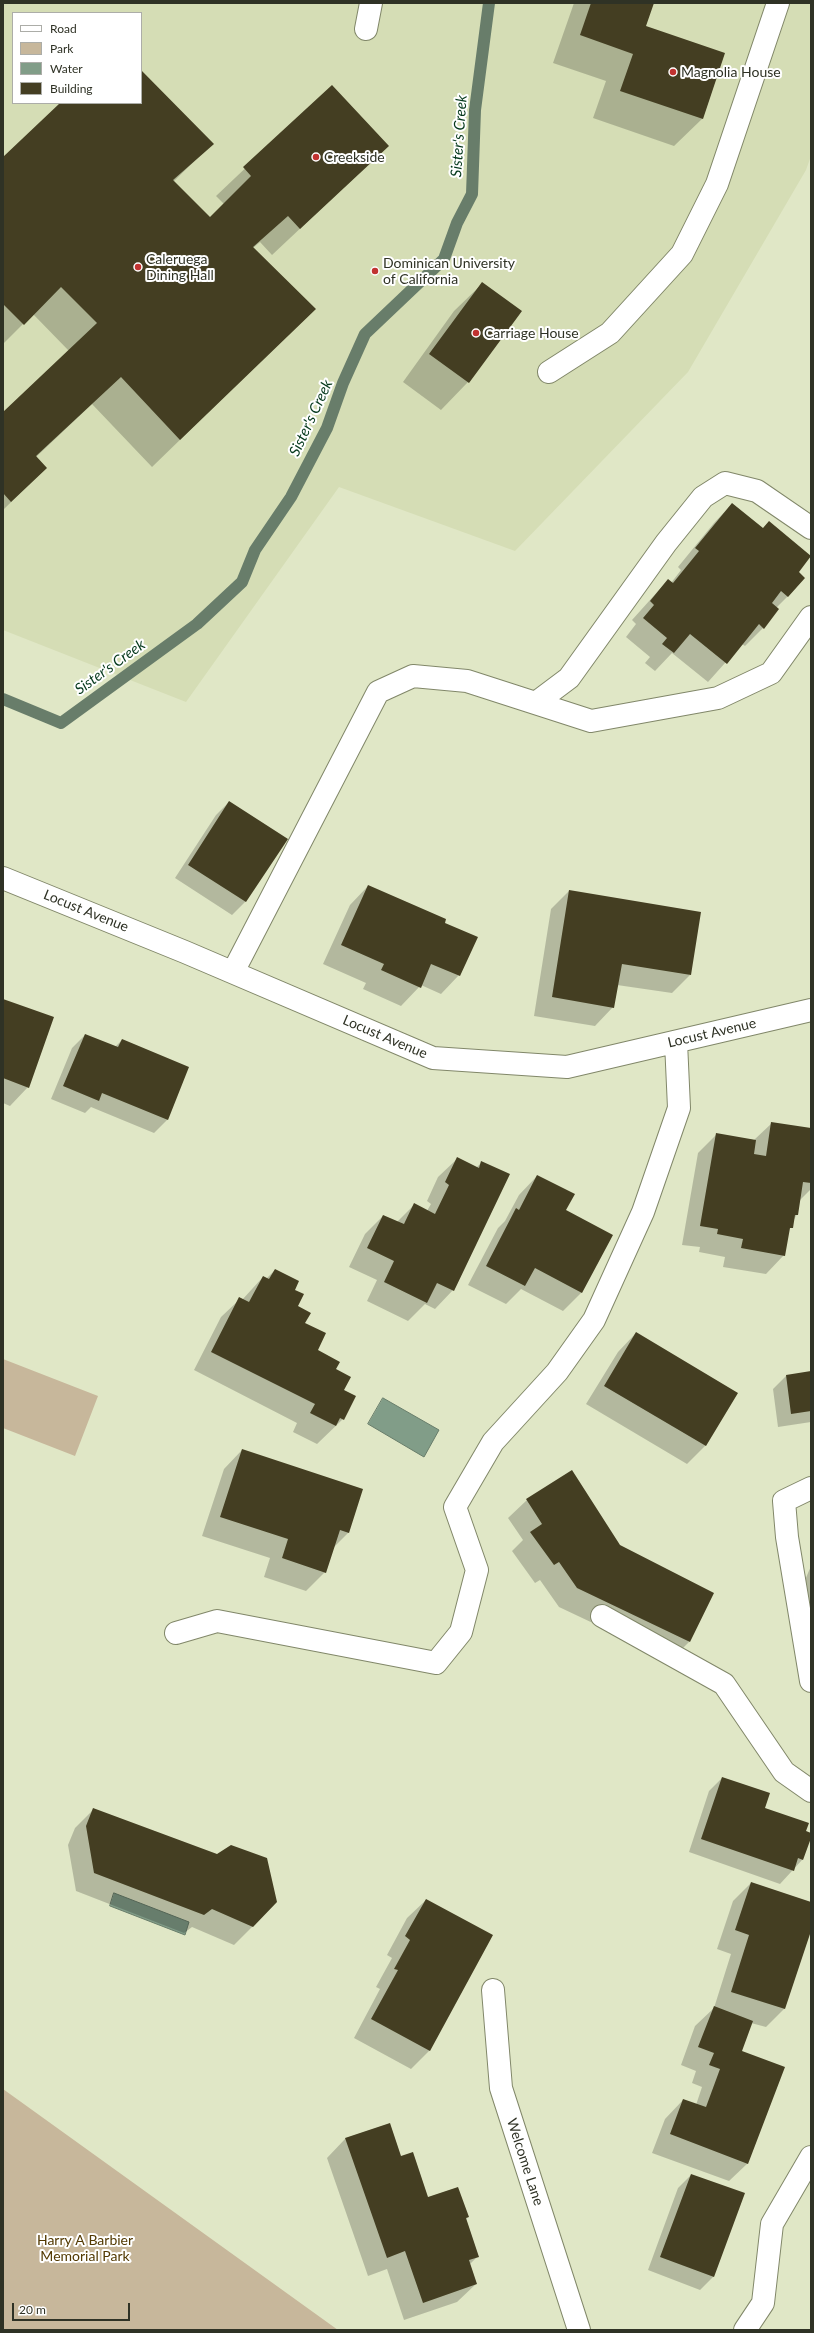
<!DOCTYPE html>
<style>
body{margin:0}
#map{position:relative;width:814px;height:2333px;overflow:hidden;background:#e0e7c6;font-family:Lato,sans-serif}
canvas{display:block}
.frame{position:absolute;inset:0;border:4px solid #2f3225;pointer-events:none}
.legend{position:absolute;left:12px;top:12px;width:130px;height:92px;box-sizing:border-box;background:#fff;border:1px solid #acada8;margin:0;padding:5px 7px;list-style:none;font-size:12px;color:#2f3225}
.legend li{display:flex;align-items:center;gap:8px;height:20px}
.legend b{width:20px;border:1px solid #acada8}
.scale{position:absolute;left:12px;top:2303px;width:118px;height:18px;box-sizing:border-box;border:2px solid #2f3225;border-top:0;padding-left:5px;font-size:12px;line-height:14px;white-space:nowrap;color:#2f3225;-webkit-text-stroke:3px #fff;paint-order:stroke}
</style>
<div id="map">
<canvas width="814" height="2333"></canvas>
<div class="frame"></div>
<ul class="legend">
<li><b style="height:5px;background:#fff"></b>Road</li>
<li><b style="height:11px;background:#c7b79b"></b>Park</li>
<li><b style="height:11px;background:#819d88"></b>Water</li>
<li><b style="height:11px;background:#443e22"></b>Building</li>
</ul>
<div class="scale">20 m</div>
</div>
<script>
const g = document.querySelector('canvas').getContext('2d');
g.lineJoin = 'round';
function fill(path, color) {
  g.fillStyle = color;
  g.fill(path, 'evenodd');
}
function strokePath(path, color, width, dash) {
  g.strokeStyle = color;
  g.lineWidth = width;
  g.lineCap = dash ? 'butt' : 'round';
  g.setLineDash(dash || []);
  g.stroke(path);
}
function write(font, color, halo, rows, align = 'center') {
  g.font = font + ' Lato,sans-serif';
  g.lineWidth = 4;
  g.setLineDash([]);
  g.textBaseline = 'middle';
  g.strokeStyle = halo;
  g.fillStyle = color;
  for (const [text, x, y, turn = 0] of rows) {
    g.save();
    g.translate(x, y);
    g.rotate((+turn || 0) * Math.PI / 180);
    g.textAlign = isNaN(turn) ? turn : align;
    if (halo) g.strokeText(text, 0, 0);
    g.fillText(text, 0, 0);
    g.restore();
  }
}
const built = new Path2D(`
 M3,3H811V156L806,170L688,372L515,551L339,487L186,702L3,630ZM13,13H141V103H13Z`);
const green = new Path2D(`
 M3,1359L98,1396L75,1456L3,1428Z
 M3,2089L338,2330H3Z`);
const water = new Path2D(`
 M383,1398L439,1430L424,1457L368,1424Z
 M114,1893L189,1922L185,1935L110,1906Z`);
const shadow = new Path2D(`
 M574,3H653L645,27L724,54L702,119L674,146L593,118L606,81L553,63Z
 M141,71L212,144L173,182L210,218L224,204L216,196L332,86L388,146L272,255L260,242L253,248L315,309L152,467L92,404L36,457L46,468L3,510V413L69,351L33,314L3,344V158L62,103H141Z
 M482,284L468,382L441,410L403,382L454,311Z
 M732,504L763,529L769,523L810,557L797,573L788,596L776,608L763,628L745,646L742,644L708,682L672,653L655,671L645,663L650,657L626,637L636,624L632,620L668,580L671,583L681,570L678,567L714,523Z
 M229,802L286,839L245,902L232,915L175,878L216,815Z
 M368,886L444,923L459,975L441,994L421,985L401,1006L363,989L366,983L323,964L350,905Z
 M569,891L690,975L672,993L617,985L613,1007L595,1026L534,1016L551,909Z
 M3,1000L28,1087L10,1106L3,1103Z
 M85,1035L115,1047L122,1040L188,1068L167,1120L154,1133L91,1107L85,1113L51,1099L72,1048Z
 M772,1123L811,1129V1189L799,1201L797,1214L788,1231L784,1255L766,1274L723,1267L725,1257L699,1252L700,1247L682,1245L698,1153L716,1135L754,1140Z
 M457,1159L476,1168L482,1162L453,1290L435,1309L425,1304L408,1321L367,1301L377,1280L349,1267L365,1234L383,1216L397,1222L414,1205L427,1211L431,1204L427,1201L438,1177Z
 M537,1176L564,1211L611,1235L581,1293L563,1311L521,1289L506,1304L468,1285L498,1228L505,1221L519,1195Z
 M275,1270L294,1291L296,1307L316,1351L334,1370L343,1391V1419L317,1444L293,1432L297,1423L194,1370L221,1317L240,1299L242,1300L263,1277L266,1279Z
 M636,1333L737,1393L705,1446L687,1464L586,1404L618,1352Z
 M811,1372V1422L778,1427L773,1389L786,1376Z
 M242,1450L362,1490L348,1533L333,1548L325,1572L306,1591L264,1577L270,1558L202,1536L224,1469Z
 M527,1500L619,1546L689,1642L671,1660L559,1607L540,1580L535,1583L512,1551L523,1540L508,1518Z
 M811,1566V1634L794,1606Z
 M722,1778L764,1808L811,1834L802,1860L780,1884L689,1852L709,1791Z
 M94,1809L253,1926L234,1945L192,1927L184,1933L76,1891L68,1845L75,1828Z
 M751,1883L811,1903V1928L784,2009L766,2027L751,2023L740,2052L748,2163L729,2181L652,2153L665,2119L683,2100L696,2105L702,2087L692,2083L696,2071L681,2065L695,2026L714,2008L731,1954L717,1949L733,1901Z
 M426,1900L430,2050L411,2069L354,2038L380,1989L376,1987L392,1958L387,1955L407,1918Z
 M345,2139L401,2157L427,2199L468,2217L465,2220L478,2256L469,2265L476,2284L457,2302L404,2320L387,2269L368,2276L327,2158Z
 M691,2175L744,2194L713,2277L700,2290L648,2270L678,2188Z`);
const stream = new Path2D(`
 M3,699L61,723L197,624L242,582L255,550L291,497L327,428L343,383L365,334L444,259L457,223L472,194L475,110L489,3`);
const building = new Path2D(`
 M591,3H654L646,26L725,53L703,119L620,91L633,54L580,35Z
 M141,70L214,144L173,180L210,217L251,176L243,167L332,85L389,146L300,229L288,216L253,247L316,309L180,440L121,377L36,456L47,468L11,502L3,493V412L97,323L61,287L24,325L3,304V157L60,103H141Z
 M482,282L522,311L469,383L429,354Z
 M732,503L763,528L769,521L811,556L799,572L805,578L788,597L781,591L772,603L779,609L764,629L759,624L727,664L690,634L674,653L662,644L667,638L643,618L654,605L650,601L668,579L673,583L699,551L695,548Z
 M229,801L288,839L246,902L188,865Z
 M368,885L446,919L445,923L478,937L460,976L431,964L421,988L381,970L384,964L341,945Z
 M569,890L701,912L691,975L622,964L614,1008L552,997Z
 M3,999L54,1017L29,1088L3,1078Z
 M85,1034L118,1047L122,1039L189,1067L168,1120L102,1093L99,1101L63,1086Z
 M771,1122L811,1128V1183L803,1182L798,1215H795L793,1228H790L785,1256L741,1248L743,1239L717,1234L718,1229L700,1226L716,1133L756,1140L754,1154L766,1156Z
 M457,1157L479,1168L481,1161L510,1174L454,1291L437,1283L427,1303L384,1282L394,1261L367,1248L383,1215L404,1224L414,1203L435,1214L449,1185L445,1182Z
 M537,1175L575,1194L566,1210L613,1235L582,1293L535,1268L525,1286L486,1266L516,1208L519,1210Z
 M275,1269L299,1281L295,1290L304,1294L298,1306L311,1313L305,1323L326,1333L318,1350L340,1362L336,1369L351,1377L344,1390L356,1396L344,1420L340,1418L336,1426L310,1413L315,1404L211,1352L239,1297L249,1302L263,1276L269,1279Z
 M636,1332L738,1393L706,1446L604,1386Z
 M811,1371V1411L791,1414L786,1375Z
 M242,1449L363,1489L349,1533L340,1530L326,1573L282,1558L288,1539L220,1517Z
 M572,1470L620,1545L714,1593L690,1642L577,1588L559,1562L554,1565L530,1532L542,1524L526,1499Z
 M722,1777L770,1793L765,1808L809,1823L806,1831L811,1833V1838L803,1860L798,1858L794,1871L701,1839Z
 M93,1808L217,1854L231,1845L267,1858L277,1902L253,1927L212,1909L204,1915L94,1873L86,1826Z
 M751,1882L811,1902V1931L785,2009L731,1992L749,1935L735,1930Z
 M426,1899L493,1935L430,2051L371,2019L398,1970L394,1969L410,1940L405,1936Z
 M714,2006L753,2021L742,2051L785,2067L748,2164L670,2134L683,2099L706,2107L720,2069L709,2065L714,2053L698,2047Z
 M390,2123L401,2156L413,2152L428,2197L458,2187L469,2217L466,2218L479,2257L469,2260L477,2284L423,2303L405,2251L387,2258L345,2138Z
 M691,2174L745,2193L714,2277L660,2257Z`);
const minor = new Path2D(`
 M366,29L371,3
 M549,372L610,333L682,254L717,184L778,3
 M537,702L569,678L666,543L703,497L725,483L757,491L811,528
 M3,878L185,952L433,1058L567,1067L811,1010
 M233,972L378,692L413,676L467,681L591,721L718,698L771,673L811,617
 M811,1488L784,1501L787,1537L811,1681
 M602,1616L724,1684L784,1772L811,1791
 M176,1633L217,1621L436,1663L461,1632L477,1570L455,1507L493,1442L557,1372L594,1320L643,1212L679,1108L676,1042
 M493,1990L501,2088L579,2330
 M745,2330L763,2303L772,2224L811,2157`);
const markers = [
 [673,72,4,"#c13230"],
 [316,157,4,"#c13230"],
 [138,267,4,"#c13230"],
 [375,271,4,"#c13230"],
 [476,333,4,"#c13230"]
];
const poiNames = [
 ["Magnolia House",681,72],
 ["Creekside",324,157],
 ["Caleruega",146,259],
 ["Dining Hall",146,275],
 ["Dominican University",383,263],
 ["of California",383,279],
 ["Carriage House",484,333]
];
const streetNames = [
 ["Locust Avenue",86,911,22],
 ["Locust Avenue",712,1033,-13],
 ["Locust Avenue",385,1037,23],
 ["Welcome Lane",525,2162,72]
];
const parkNames = [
 ["Harry A Barbier",85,2240],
 ["Memorial Park",85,2256]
];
const waterNames = [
 ["Sister's Creek",459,136,-86],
 ["Sister's Creek",311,418,-65],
 ["Sister's Creek",110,667,-36]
];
fill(built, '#d5ddb5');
fill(green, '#c7b79b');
fill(water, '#819d88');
strokePath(water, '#687d6a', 1);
fill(shadow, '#0003');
strokePath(stream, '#687d6a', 12);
fill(building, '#443e22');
strokePath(minor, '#818769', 24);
strokePath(minor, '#fff', 22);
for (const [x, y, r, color] of markers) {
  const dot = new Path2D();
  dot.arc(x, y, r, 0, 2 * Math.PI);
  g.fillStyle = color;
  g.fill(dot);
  strokePath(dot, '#fff', 1.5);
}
write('14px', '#2f3225', '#fff', poiNames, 'left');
write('14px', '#2f3225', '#fff', streetNames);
write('14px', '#523902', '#fff', parkNames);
write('italic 15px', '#04381b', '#fff', waterNames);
</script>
